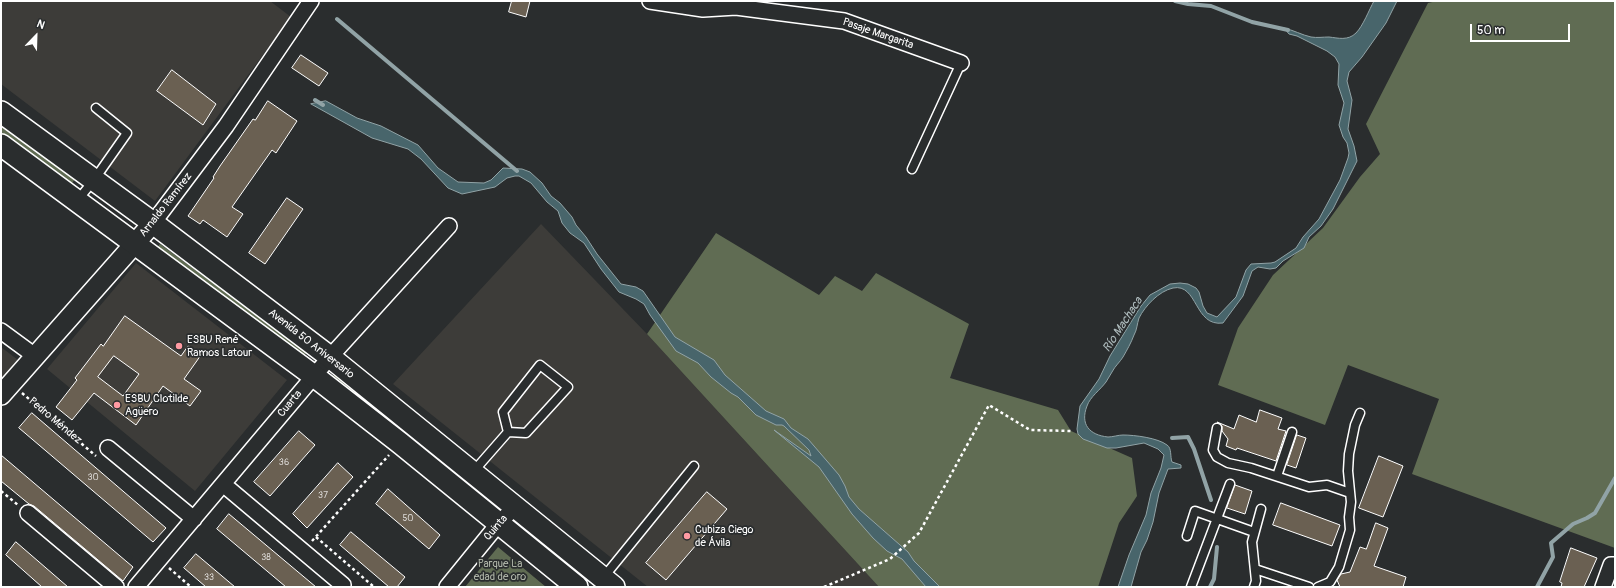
<!DOCTYPE html>
<meta charset="utf-8">
<style>
body{margin:0}
#map{position:relative;width:1616px;height:588px;overflow:hidden;background:#2a2d2e;font-family:Pangolin,sans-serif}
canvas{display:block}
.frame{position:absolute;inset:0;border:2px solid #fff;pointer-events:none}
.north{position:absolute;left:16px;top:16px;width:40px;height:40px;-webkit-text-stroke:3px #2a2d2e;paint-order:stroke;rotate:23deg;font-size:11px;font-weight:700;line-height:16px;text-align:center;color:#fff}
.north::after{content:'';display:block;margin:auto;width:14px;height:18px;background:#fff;clip-path:polygon(50% 0,100% 100%,50% 72%,0 100%)}
.scale{position:absolute;left:1470px;top:24px;width:100px;height:18px;box-sizing:border-box;border:2px solid #fff;border-top:0;padding-left:5px;font-size:12px;line-height:14px;white-space:nowrap;color:#fff;-webkit-text-stroke:3px #2a2d2e;paint-order:stroke}
</style>
<div id="map">
<canvas width="1616" height="588"></canvas>
<div class="frame"></div>
<div class="north">N</div>
<div class="scale">50 m</div>
</div>
<script>
const g = document.querySelector('canvas').getContext('2d');
g.lineJoin = 'round';
function fill(path, color) {
  g.fillStyle = color;
  g.fill(path, 'evenodd');
}
function strokePath(path, color, width, dash) {
  g.strokeStyle = color;
  g.lineWidth = width;
  g.lineCap = dash ? 'butt' : 'round';
  g.setLineDash(dash || []);
  g.stroke(path);
}
function write(font, color, halo, rows, align = 'center') {
  g.font = font + ' Pangolin,sans-serif';
  g.lineWidth = 3.5;
  g.setLineDash([]);
  g.textBaseline = 'middle';
  g.strokeStyle = halo;
  g.fillStyle = color;
  for (const [text, x, y, turn = 0] of rows) {
    g.save();
    g.translate(x, y);
    g.rotate((+turn || 0) * Math.PI / 180);
    g.textAlign = isNaN(turn) ? turn : align;
    if (halo) g.strokeText(text, 0, 0);
    g.fillText(text, 0, 0);
    g.restore();
  }
}
const built = new Path2D(`
 M1,1H270L291,17L155,201L1,84Z
 M541,224L647,334L879,587H648L393,384Z
 M136,263L287,380L195,491L47,369Z
 M1,347L18,360L1,381Z`);
const green = new Path2D(`
 M1437,1H1615V548L1412,474L1439,399L1348,365L1325,425L1218,385L1238,328L1273,275L1323,228L1360,177L1380,154L1366,124L1428,3Z
 M1,127L75,179L70,186L1,137Z
 M716,233L819,295L835,276L862,291L876,273L969,324L950,378L1058,410L1071,431L1132,458L1137,496L1119,523L1098,587H879L647,334Z
 M160,244L307,352L303,357L155,250Z
 M335,374L492,498L488,503L330,379Z
 M498,547L546,587H465Z`);
const water = new Path2D(`
 M1374,1H1397L1386,23L1362,57L1349,72L1347,81L1352,100L1348,129L1354,146L1357,161L1333,209L1321,226L1309,237L1304,248L1283,261L1276,268L1270,269L1258,267L1252,271L1243,296L1223,323C1194,327 1198,283 1173,288C1159,291 1145,306 1139,318C1137,324 1137,330 1134,335C1131,343 1127,350 1123,357C1120,362 1115,366 1112,372C1110,375 1108,379 1106,382C1100,390 1090,397 1087,406C1080,424 1089,435 1108,437C1113,437 1118,435 1123,435C1135,435 1158,438 1167,445C1172,448 1170,457 1172,462L1181,465V468L1168,469L1159,493L1153,522L1147,540L1141,552L1131,587H1118L1129,555L1146,515L1151,493L1161,468L1164,455L1158,449L1144,443L1116,448H1107L1083,439L1078,434L1077,429L1080,406L1099,379L1110,356L1141,306L1150,295L1170,284L1180,283L1188,284L1196,288L1199,292L1203,306L1207,313L1217,317L1236,297L1246,270L1251,264L1271,263L1275,262L1296,248L1303,237L1319,219L1340,180L1348,158L1349,153L1347,143L1343,137L1339,125L1344,103L1338,85L1339,64L1335,57L1327,51L1297,36L1289,34L1284,28C1293,30 1302,35 1311,37C1317,38 1323,37 1329,37C1338,38 1348,41 1356,33C1363,26 1369,10 1374,1Z
 M326,101L357,118L381,126L418,145L438,168L458,182L484,183L491,180L503,168L522,169L530,172L542,183L551,196L560,203L572,217L576,225L586,237L597,254L621,284L636,287L643,291L675,337L714,360L725,375L766,411L784,419L791,428L808,439L839,475L845,486L849,497L859,509L908,552L914,561L940,587H926L902,559L887,551L873,538L852,514L819,467L774,430L811,456L809,450L784,426L782,425H776L756,415L738,397L731,393L711,377L698,363L676,351L650,315L644,304L636,299L619,292L601,269L584,243L570,233L562,223L558,211L547,202L531,183L519,176H515L507,178L495,187L462,194L448,188L421,159L408,149L372,138L311,104Z`);
const stream = new Path2D(`
 M1175,1L1188,4L1211,6L1252,22L1288,30
 M337,19L517,171
 M315,100L323,105
 M1172,438L1188,437L1194,449L1211,500
 M1210,587L1214,579L1217,547
 M1537,587L1553,557L1551,543L1573,524L1587,518L1595,513L1615,478`);
const building = new Path2D(`
 M512,1H530L526,17L509,12Z
 M301,55L328,73L319,86L292,68Z
 M172,70L216,104L203,125L157,91Z
 M268,101L297,121L276,153L272,150L232,207L243,214L227,237L203,220L200,224L188,216L214,178L213,177L220,166L253,119L255,120Z
 M287,198L303,209L265,264L249,253Z
 M125,316L181,356L188,346L201,355L184,379L201,391L190,406L163,386L136,425L94,393L72,420L56,407L77,380L75,378L101,344L103,346ZM114,356L139,374L123,396L98,377Z
 M1260,410L1282,418L1278,429L1286,431L1276,461L1237,448L1236,450L1226,446L1228,439L1222,431V426L1217,422L1234,429L1239,415L1256,422Z
 M32,413L166,528L153,542L19,428Z
 M299,431L315,445L270,496L254,482Z
 M1297,435L1306,438L1296,468L1287,465Z
 M1,455L133,567L123,581L34,506L29,504L1,481Z
 M1379,456L1403,466L1383,517L1359,508Z
 M338,463L353,477L307,528L293,514Z
 M1235,485L1252,491L1245,514L1227,508Z
 M388,489L440,535L429,549L376,504Z
 M707,492L727,509L666,580L646,563Z
 M1281,503L1340,525L1332,546L1273,525Z
 M229,514L316,587H286L217,529Z
 M1376,523L1388,528L1374,566L1406,577L1403,587H1340L1337,580L1341,574L1350,572L1360,547L1366,549Z
 M351,532L405,577L397,587H389L340,545Z
 M16,542L68,587H42L6,555Z
 M1571,548L1597,558L1584,587H1561L1562,583L1560,582Z
 M196,554L235,587H206L184,568Z`);
const path = new Path2D(`
 M22,393L96,456
 M1,491L18,505
 M316,537L374,587
 M312,541L389,455
 M169,568L191,587
 M824,587L890,559L919,533L989,405L1030,430L1071,431`);
const service = new Path2D(`
 M912,169L961,63
 M77,201L94,180L127,133L96,108
 M1217,428L1213,450L1217,457L1228,463L1251,468L1309,487L1327,485L1350,493
 M473,472L508,432L526,433L568,387L540,365L503,412L508,432
 M1277,476L1292,432
 M1187,536L1195,511L1254,532
 M1255,569L1309,587
 M603,578L694,466
 M1191,587L1230,484
 M1254,587L1256,581L1252,542L1261,509
 M1318,587L1330,582L1339,567L1350,530L1349,517L1351,502L1348,471L1349,454L1355,425L1360,413`);
const minor = new Path2D(`
 M650,1L703,9L736,7L844,21L961,63
 M153,223L226,126L311,1
 M1,331L35,356
 M108,448L194,519
 M223,484L343,585
 M28,513L116,587
 M136,587L330,357L449,226
 M447,587L499,523L515,507
 M1603,587L1611,565H1615`);
const tertiary = new Path2D(`
 M1,395L153,223`);
const secondary = new Path2D(`
 M1,112L153,223L330,357L614,587
 M1,145L314,376L400,443L577,587`);
const markers = [
 [179,346,4,"#ff9aa2"],
 [117,405,4,"#ff9aa2"],
 [687,536,4,"#ff9aa2"]
];
const numberNames = [
 ["36",284,463],
 ["30",93,478],
 ["37",323,496],
 ["50",408,519],
 ["38",266,558],
 ["33",209,578]
];
const streetNames = [
 ["Pasaje Margarita",878,34,19],
 ["Arnaldo Ramírez",166,205,-52],
 ["Avenida 50 Aniversario",311,344,38],
 ["Cuarta",290,404,-50],
 ["Pedro Méndez",55,421,40],
 ["Quinta",496,528,-49]
];
const poiNames = [
 ["ESBU René",187,340],
 ["Ramos Latour",187,353],
 ["ESBU Clotilde",125,399],
 ["Agüero",125,412],
 ["Cubiza Ciego",695,530],
 ["de Ávila",695,543]
];
const parkNames = [
 ["Parque La",500,564],
 ["edad de oro",500,577]
];
const waterNames = [
 ["Río Machaca",1123,325,-57]
];
fill(built, '#3d3c39');
fill(green, '#606c53');
fill(water, '#48656b');
strokePath(water, '#91a3a6', 1);
strokePath(stream, '#91a3a6', 4);
fill(building, '#6a6052');
strokePath(building, '#fff', 1);
strokePath(service, '#fff', 11);
strokePath(minor, '#fff', 18);
strokePath(tertiary, '#fff', 22);
strokePath(secondary, '#fff', 24);
strokePath(path, '#fff', 2.5, [3, 3]);
strokePath(service, '#2a2d2e', 8);
strokePath(minor, '#2a2d2e', 15);
strokePath(tertiary, '#2a2d2e', 19);
strokePath(secondary, '#2a2d2e', 21);
for (const [x, y, r, color] of markers) {
  const dot = new Path2D();
  dot.arc(x, y, r, 0, 2 * Math.PI);
  g.fillStyle = color;
  g.fill(dot);
  strokePath(dot, '#2a2d2e', 1.5);
}
write('9px', '#dad7d4', null, numberNames);
write('11px', '#fff', '#2a2d2e', streetNames);
write('11px', '#fff', '#2a2d2e', poiNames, 'left');
write('11px', '#b0b6a9', '#2a2d2e', parkNames);
write('italic 12px', '#adbabc', '#2a2d2e', waterNames);
</script>
